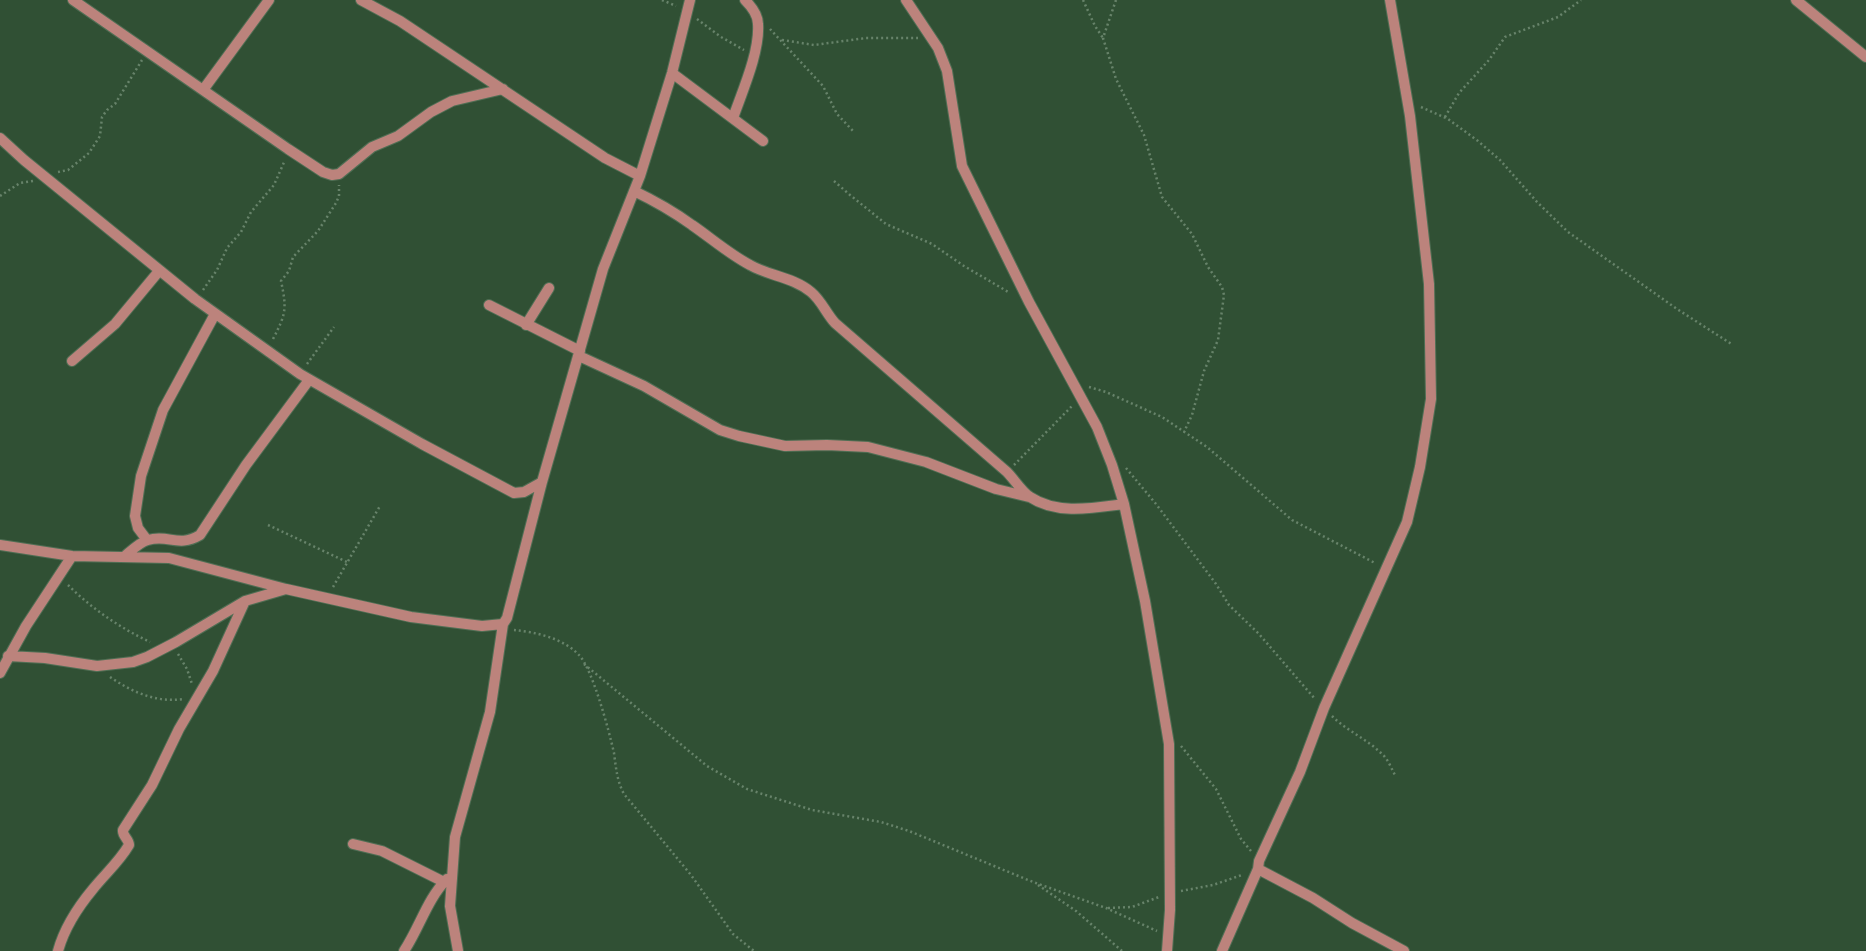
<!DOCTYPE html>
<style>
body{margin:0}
canvas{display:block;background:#305034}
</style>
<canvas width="1866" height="951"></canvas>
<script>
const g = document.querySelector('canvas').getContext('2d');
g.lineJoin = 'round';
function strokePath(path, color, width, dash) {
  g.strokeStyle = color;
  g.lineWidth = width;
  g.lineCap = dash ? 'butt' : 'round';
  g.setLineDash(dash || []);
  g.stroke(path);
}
const path = new Path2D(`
 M662,0L676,6
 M1083,0L1095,26L1103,38
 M1116,0L1103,38L1116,79L1144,135L1162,197L1192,234L1208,267L1222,287L1224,295L1218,340L1204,371L1192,415L1184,432
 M697,19L721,37L744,50
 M770,29L823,86L837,114L853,131
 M782,40L814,45L866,38H918
 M1421,107L1448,119L1478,141L1500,160L1537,202L1568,232L1677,309L1733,345
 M1445,117L1459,93L1489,60L1505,37L1558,17L1581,0
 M58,172L68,170L89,153L100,136L102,117L107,110L115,104L142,60
 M834,181L850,195L886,224L932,244L964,266L1010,293
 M0,196L20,183L33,181
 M203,290L217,270L227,248L241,232L251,212L274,185L285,160
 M273,339C286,314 287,309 281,281L289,271L293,257L318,231L336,203L339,196V185
 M307,364L334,327
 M1089,387L1106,392L1162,417L1207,447L1292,520L1375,563
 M1014,465L1073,405
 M1126,468L1156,504L1216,584L1229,605L1259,634L1315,699
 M268,525L347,562
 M68,585C91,608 120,628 150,642
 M333,587L380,506
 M514,630C535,632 563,638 579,655C593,670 609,731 614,753C616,768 617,781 624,794L691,875L733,934L754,951
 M178,654L187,669L192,684
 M584,664L707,766L747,789L812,810L881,822L909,831L1033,882L1106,908L1157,931
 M110,677C132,692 156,703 184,699
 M1332,716C1347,731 1367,739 1382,754C1388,759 1391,768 1395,775
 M1181,746L1216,789L1241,839L1251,851
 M1038,885L1076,911L1122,951
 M1181,891L1213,885L1242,875
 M1108,908L1132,907L1159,897`);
const minor = new Path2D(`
 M73,0L288,149L323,172L332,175L339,174L372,147L398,136L431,112L452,101L503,89
 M361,0L400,21L605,158L640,176
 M906,0L938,48L947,71L962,166L1029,302L1097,427L1112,465L1124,504L1145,601L1169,744L1170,910L1167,951
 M1796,0L1866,57
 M672,73L763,141
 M203,90L269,0
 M733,118C742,92 760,52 758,24C758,15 751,6 745,0
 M0,138L24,160L195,299L300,374L422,444L514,493L524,492L542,482
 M634,191C655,201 674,212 692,225C711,238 729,254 750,265C769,276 793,277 811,292C821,300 826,313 835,323L1007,472C1014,479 1021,491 1030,497C1057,515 1093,508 1124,504
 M489,305L580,351
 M526,325L549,288
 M579,356L644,386L720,430L739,436L785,446L827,445L868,447L926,462L996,489L1029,497
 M72,361L115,324L159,271
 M147,540L138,528L135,516L141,476L163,410L215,314
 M0,545L72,556L169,558L286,589L411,617L482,626L503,624L507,618L542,482L603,269L640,176L672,73L690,0
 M125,556C132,550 140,542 148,540C169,534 178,548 200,535L246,465L309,380
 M8,656L45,658L97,666L133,662L147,657L176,642L245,601L286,589
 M0,673L26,626L72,556
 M353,844L382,851L444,882
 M1258,869L1313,898L1352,923L1404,951
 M58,951C64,929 78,907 93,889C105,874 119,862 129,845C129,839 122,836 123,830L152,785L179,729L213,671L245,601
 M404,951C420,927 427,899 447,879
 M458,951L450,906L455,837L490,712L503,624
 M1222,951L1258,869L1259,861L1300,772L1324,708L1407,522L1420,467L1431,399L1429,284L1410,116L1390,0`);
strokePath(minor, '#506e54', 12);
strokePath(path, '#67836a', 2.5, [2, 3]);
strokePath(minor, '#bc837c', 10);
</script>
